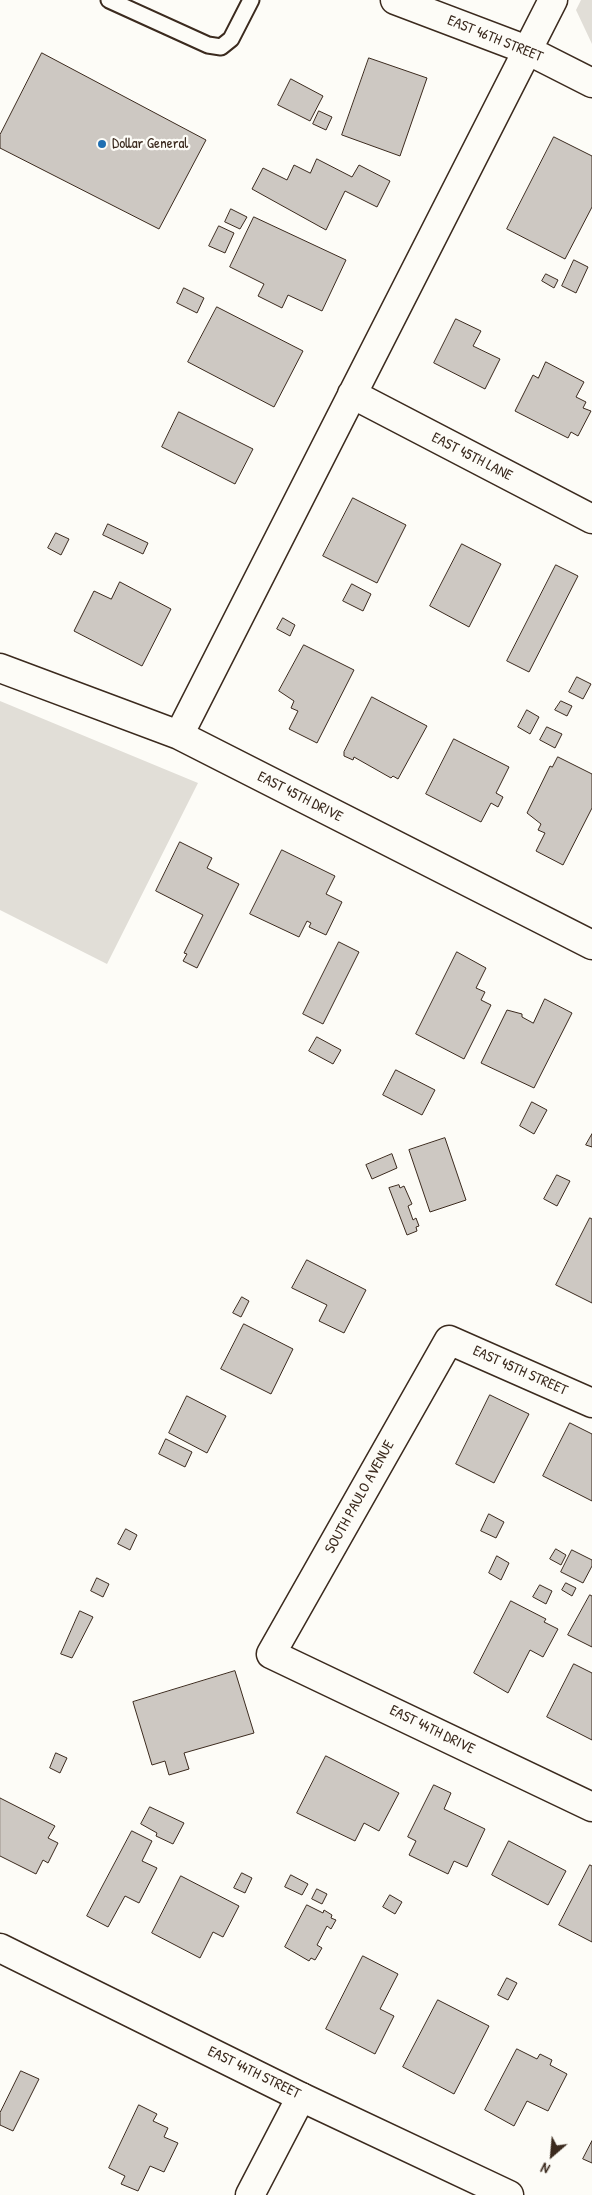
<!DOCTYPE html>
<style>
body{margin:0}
#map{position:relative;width:592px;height:2195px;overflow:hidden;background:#fdfcf7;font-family:"Patrick Hand",sans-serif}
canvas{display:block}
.north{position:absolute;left:527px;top:2130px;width:50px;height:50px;-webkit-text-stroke:4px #fdfcf7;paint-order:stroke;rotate:207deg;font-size:14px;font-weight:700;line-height:20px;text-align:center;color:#3b2a1e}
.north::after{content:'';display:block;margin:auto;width:18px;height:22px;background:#3b2a1e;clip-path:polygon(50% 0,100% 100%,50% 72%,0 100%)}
</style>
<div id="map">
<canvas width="592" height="2195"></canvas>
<div class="north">N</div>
</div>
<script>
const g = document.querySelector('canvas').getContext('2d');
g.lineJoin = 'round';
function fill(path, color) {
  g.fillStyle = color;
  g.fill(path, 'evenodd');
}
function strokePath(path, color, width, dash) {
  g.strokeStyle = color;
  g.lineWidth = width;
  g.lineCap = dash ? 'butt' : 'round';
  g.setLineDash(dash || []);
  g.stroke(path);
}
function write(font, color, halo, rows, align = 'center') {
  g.font = font + ' "Patrick Hand",sans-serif';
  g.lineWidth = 4.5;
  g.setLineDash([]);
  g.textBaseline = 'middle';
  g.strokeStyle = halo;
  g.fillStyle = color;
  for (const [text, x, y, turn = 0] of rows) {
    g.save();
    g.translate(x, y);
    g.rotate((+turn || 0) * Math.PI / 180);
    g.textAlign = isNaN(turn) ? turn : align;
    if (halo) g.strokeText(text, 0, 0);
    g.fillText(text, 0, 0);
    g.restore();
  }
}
const green = new Path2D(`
 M581,0H592V44L576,10Z
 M0,701L198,783L107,964L0,910Z`);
const building = new Path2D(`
 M42,53L206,140L159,229L0,148V135Z
 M369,58L427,78L400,156L342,135Z
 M291,79L323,96L310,121L278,105Z
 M319,111L332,117L326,130L313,124Z
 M554,137L592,156V207L565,259L507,229Z
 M317,159L352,177L359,165L390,181L377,207L345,191L326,230L252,189L263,168L287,180L294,165L310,173Z
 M231,209L247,217L240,229L225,222Z
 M254,217L346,260L322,311L288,295L282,308L258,296L264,284L230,267Z
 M219,226L234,233L225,253L209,246Z
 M574,260L588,267L576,293L562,286Z
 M546,274L558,280L554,288L542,281Z
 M184,288L204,298L197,313L177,303Z
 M217,307L303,351L274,407L188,362Z
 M456,319L481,331L473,346L500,359L485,389L434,363Z
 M546,362L584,382L576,397L586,402L583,408L591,411L578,436L571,432L568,438L515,411L533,375L538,378Z
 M179,412L253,449L235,484L162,447Z
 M353,498L406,525L377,583L323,556Z
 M108,524L148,543L143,554L103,535Z
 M56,533L69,539L61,555L48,548Z
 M462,544L501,564L469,627L430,606Z
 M556,565L578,576L529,672L507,661Z
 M120,582L171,609L142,666L74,631L94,591L111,599Z
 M352,584L371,594L363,611L343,601Z
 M283,618L295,625L290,636L277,629Z
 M304,645L354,670L317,743L289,729L298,711L291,708L294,701L279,691Z
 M577,677L591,684L583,699L569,692Z
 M372,697L427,726L398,779L393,776L391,778L354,757L353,760L344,756V752Z
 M561,701L572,706L567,716L555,710Z
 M527,710L539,717L530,734L518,727Z
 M547,727L562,734L555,748L540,740Z
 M454,739L509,767L496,793L503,797L498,807L491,803L481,822L426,794Z
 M558,757L592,774V808L563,865L536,851L545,833L538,830L541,824L527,813L550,766L552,767Z
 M180,842L212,858L207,868L239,884L197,968L183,961L187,954L184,953L203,915L156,891Z
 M282,850L335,876L326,894L342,902L326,935L309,927L311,923L307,921L299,937L250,914Z
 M339,942L359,952L323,1024L303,1014Z
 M457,952L486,968L476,988L485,992L481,1000L491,1005L464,1059L416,1034Z
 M545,999L572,1013L534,1088L481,1063L507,1010L522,1014V1017L533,1023Z
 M317,1037L341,1050L333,1064L309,1051Z
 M396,1070L435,1090L422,1115L383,1095Z
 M532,1102L547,1110L534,1134L520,1126Z
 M592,1134V1147L586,1145Z
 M445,1138L466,1200L430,1212L409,1150Z
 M392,1154L397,1168L372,1179L366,1165Z
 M557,1175L570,1181L557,1206L544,1199Z
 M399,1185L400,1188L404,1186L412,1204L408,1206L413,1220L416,1218L419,1226L416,1227L417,1231L407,1235L389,1188Z
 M590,1218L592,1219V1303L556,1285Z
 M307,1260L366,1290L344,1333L319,1321L327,1305L292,1288Z
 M242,1297L249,1301L241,1317L233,1313Z
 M244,1324L293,1349L271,1394L221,1369Z
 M490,1395L529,1414L494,1483L456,1464Z
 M187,1396L226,1416L207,1453L169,1433Z
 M570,1423L592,1434V1501L543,1476Z
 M166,1439L192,1452L185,1467L159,1454Z
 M489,1514L504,1522L496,1538L481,1531Z
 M126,1529L137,1535L130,1550L118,1544Z
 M556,1549L566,1555L561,1565L550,1559Z
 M572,1550L592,1560V1566L583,1583L561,1572Z
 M497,1556L509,1563L501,1580L489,1573Z
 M97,1578L109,1584L103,1597L91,1591Z
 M566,1583L576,1588L572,1596L562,1590Z
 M540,1585L552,1591L546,1604L533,1597Z
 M590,1595L592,1596V1647L568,1635Z
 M511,1601L546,1619L544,1622L558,1629L543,1657L530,1650L508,1693L474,1673Z
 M80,1611L93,1617L72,1658L61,1654Z
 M574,1664L592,1673V1740L547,1717Z
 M235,1671L254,1733L184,1753L189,1769L169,1775L165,1761L152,1765L133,1702Z
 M56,1753L67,1758L60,1773L50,1768Z
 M326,1756L399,1793L379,1831L364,1823L355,1841L297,1813Z
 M434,1785L451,1793L444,1809L485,1829L467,1867L454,1861L448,1874L409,1855L416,1841L408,1837Z
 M0,1798L55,1826L48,1838L58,1843L48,1863L43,1860L36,1874L0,1856Z
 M150,1807L184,1823L173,1844L156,1836L157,1833L141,1824Z
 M132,1831L152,1841L142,1861L157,1868L139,1903L125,1896L108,1927L87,1916Z
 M509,1841L566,1871L548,1905L492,1875Z
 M590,1865L592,1866V1942L559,1925Z
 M242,1873L252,1878L245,1893L234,1888Z
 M291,1875L308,1884L302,1895L285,1887Z
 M181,1876L239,1906L223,1937L213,1932L200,1958L152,1933Z
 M317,1889L327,1894L322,1904L312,1899Z
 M390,1895L402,1902L395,1914L383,1907Z
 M307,1905L323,1913L324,1910L332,1915L331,1918L336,1920L331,1929L327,1926L317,1945L322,1948L315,1960L311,1958L309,1961L285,1947Z
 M363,1956L398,1974L380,2009L394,2016L375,2054L326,2029Z
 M507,1978L517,1983L508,2000L498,1995Z
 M438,2000L489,2026L454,2094L403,2067Z
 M517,2049L537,2059L540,2054L552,2060L550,2065L567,2074L548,2111L527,2101L514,2126L485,2110Z
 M21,2071L39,2079L13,2131L0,2125V2113Z
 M139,2105L157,2114L153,2121L168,2128L164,2137L178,2143L164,2172L150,2166L138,2191L121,2184L125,2176L109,2168Z
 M592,2141V2163L583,2159Z`);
const service = new Path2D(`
 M109,0L208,45L221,47L231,39L251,0`);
const minor = new Path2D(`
 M395,0L527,50L592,83
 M352,394L592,519
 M0,668L179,735L592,945
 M179,735L553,0
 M592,1403L449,1340L271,1654L592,1807
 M250,2195L301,2097`);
const tertiary = new Path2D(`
 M0,1948L301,2097L509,2195`);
const markers = [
 [102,144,5,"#1f6fb2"]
];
const streetNames = [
 ["EAST 46TH STREET",495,39,22],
 ["EAST 45TH LANE",472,457,27],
 ["EAST 45TH DRIVE",300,797,27],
 ["EAST 45TH STREET",520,1371,24],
 ["SOUTH PAULO AVENUE",360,1497,-61],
 ["EAST 44TH DRIVE",432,1730,26],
 ["EAST 44TH STREET",254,2073,26]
];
const poiNames = [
 ["Dollar General",112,144]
];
fill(green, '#e1ded7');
fill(building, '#cdc8c2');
strokePath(building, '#3b2a1e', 1);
strokePath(service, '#3b2a1e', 19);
strokePath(minor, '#3b2a1e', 31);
strokePath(tertiary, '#3b2a1e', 31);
strokePath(service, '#fdfcf7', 15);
strokePath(minor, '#fdfcf7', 28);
strokePath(tertiary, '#fdfcf7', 28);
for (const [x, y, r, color] of markers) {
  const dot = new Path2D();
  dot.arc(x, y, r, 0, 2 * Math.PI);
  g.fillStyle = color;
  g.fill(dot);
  strokePath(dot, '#fdfcf7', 2);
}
write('15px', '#3b2a1e', '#fdfcf7', streetNames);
write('15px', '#3b2a1e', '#fdfcf7', poiNames, 'left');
</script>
